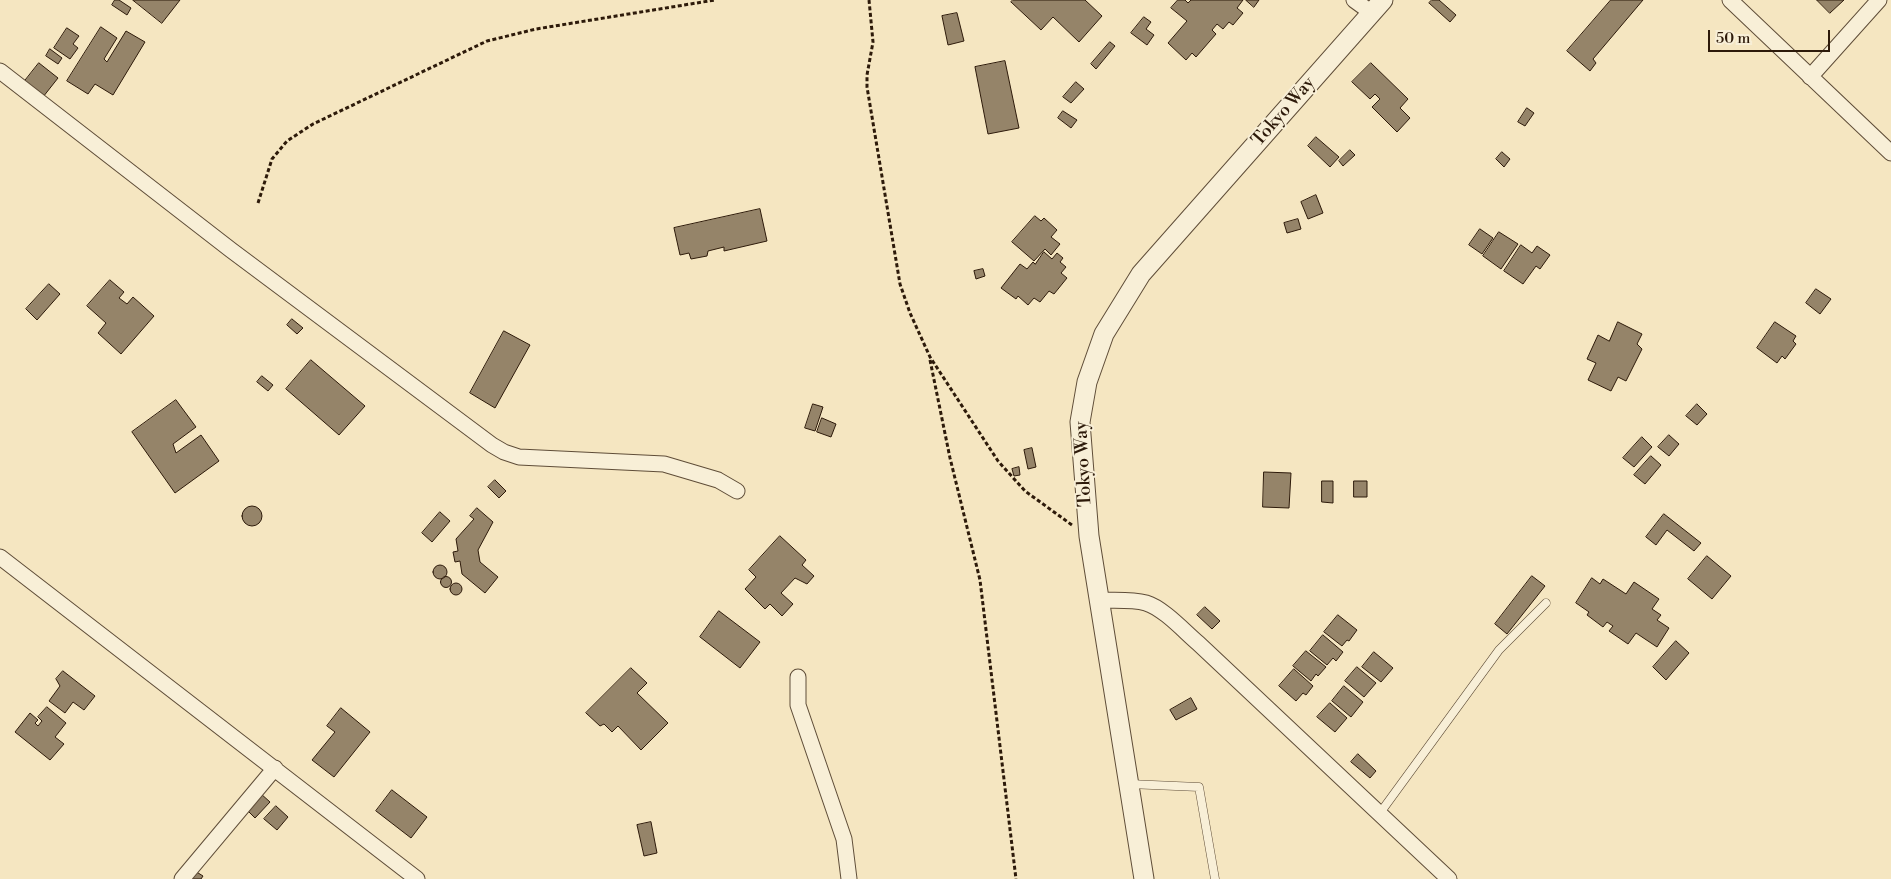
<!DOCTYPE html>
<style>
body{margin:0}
#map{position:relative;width:1891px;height:879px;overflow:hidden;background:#f5e6c1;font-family:"Libre Bodoni",serif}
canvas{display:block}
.scale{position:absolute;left:1708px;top:30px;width:122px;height:22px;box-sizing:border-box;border:2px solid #2d1a0a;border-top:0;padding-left:6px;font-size:15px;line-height:18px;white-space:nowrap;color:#2d1a0a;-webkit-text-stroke:4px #f8efd7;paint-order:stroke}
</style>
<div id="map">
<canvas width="1891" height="879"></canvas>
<div class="scale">50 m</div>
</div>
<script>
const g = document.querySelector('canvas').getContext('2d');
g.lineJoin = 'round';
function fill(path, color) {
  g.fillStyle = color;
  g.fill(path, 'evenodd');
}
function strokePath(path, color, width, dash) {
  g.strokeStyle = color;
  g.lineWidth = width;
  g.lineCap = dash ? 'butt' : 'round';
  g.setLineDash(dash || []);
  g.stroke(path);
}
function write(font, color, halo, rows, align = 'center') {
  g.font = font + ' "Libre Bodoni",serif';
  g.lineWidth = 4;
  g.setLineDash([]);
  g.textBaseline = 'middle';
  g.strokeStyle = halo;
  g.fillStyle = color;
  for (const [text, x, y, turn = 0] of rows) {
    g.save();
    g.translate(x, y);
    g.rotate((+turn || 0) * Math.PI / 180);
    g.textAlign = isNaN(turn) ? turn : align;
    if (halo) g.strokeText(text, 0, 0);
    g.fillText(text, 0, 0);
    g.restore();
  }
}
const building = new Path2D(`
 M115,0H119L131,8L127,15L112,5Z
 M133,0H180L162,23Z
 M1013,0H1085L1102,16L1079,42L1053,17L1041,30L1011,2Z
 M1178,0H1185L1188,3L1191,0H1243L1237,8L1243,13L1233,25L1229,22L1223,29L1217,24L1212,30L1216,34L1196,57L1192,53L1186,60L1168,43L1187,21L1171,8Z
 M1246,0H1259L1254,7Z
 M1432,0H1439L1456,15L1450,22L1429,3Z
 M1611,0H1643L1593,59L1596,63L1590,71L1567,51Z
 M1817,0H1844L1830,13Z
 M957,13L964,41L948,45L942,16Z
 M1144,17L1151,22L1146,29L1154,35L1147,45L1131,33Z
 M101,27L117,38L104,59L107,62L126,31L145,42L113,95L95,84L88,94L67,81Z
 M67,28L79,36L73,44L78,48L70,59L54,48Z
 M1110,42L1115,46L1096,69L1091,64Z
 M50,49L62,58L58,64L46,56Z
 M1005,61L1019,128L988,134L975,67Z
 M39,63L58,78L43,97L24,82Z
 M1371,63L1408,99L1400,108L1410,118L1397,132L1372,107L1380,99L1375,94L1370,99L1352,82Z
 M1076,82L1084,89L1071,103L1063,97Z
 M1527,108L1534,113L1525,126L1518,122Z
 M1063,111L1077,120L1071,128L1058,118Z
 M1316,137L1339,157L1330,167L1308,146Z
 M1350,150L1355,155L1343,166L1339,161Z
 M1502,152L1510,159L1504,167L1496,159Z
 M1316,195L1323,213L1308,219L1301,202Z
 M760,209L767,241L724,251V247L708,251L707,256L691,259L689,253L680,255L674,228Z
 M1035,216L1041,221L1044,218L1057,230L1051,237L1060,244L1051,255L1045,249L1034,261L1012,242Z
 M1298,219L1301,229L1287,233L1284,223Z
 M1480,229L1493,238L1482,254L1469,245Z
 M1499,232L1518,244L1501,269L1483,256Z
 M1521,245L1532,253L1537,246L1550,255L1540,269L1536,266L1523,284L1504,271Z
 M1044,252L1052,259L1057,253L1063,258L1060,262L1066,267L1061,273L1067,278L1054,294L1049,291L1040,302L1034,298L1028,305L1018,296L1016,299L1001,288L1020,264L1027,269L1033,262L1035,264Z
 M983,269L985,276L976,279L974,271Z
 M110,280L124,292L119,298L127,304L133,297L154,316L121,354L98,333L106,323L87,306Z
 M49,284L60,294L37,320L26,309Z
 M1816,289L1831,299L1820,314L1806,303Z
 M292,319L303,328L297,334L287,325Z
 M1618,322L1642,334L1637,344L1642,349L1626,381L1618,377L1611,391L1588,380L1596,363L1587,359L1598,335L1609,341Z
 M1775,322L1796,336L1793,341L1796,344L1785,359L1782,356L1777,363L1757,348Z
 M504,331L530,345L495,408L470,393Z
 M311,360L365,406L339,435L286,389Z
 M262,376L273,385L268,391L257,382Z
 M176,400L196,427L173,444L176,453L201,435L219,461L175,493L132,432Z
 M813,404L823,407L815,431L805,428Z
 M1697,404L1707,414L1697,425L1686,416Z
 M822,418L836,424L831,437L817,432Z
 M1669,435L1679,444L1669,456L1658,447Z
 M1642,437L1652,447L1634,467L1623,458Z
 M1032,448L1036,467L1028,469L1024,450Z
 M1651,456L1661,465L1645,484L1634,475Z
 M1019,467L1020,475L1014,476L1012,469Z
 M1264,472L1291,473L1289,508L1263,507Z
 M495,480L506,491L499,498L488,487Z
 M1322,481H1333V503L1322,502Z
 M1354,481H1367V497H1354Z
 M242 516a10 10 0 1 1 20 0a10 10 0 1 1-20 0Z
 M477,508L493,522L478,550L480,562L498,577L485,593L462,574L460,561L455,562L453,552L458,551L456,539L474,519L470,516Z
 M440,512L450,521L432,542L422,533Z
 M1664,514L1701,543L1694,551L1667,530L1656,545L1646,537Z
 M780,536L806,560L802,565L814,576L807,584L795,578L781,593L793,604L782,616L770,604L765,609L745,589L756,577L749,570Z
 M1707,556L1731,576L1712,599L1688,579Z
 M433 572a7 7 0 1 1 14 0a7 7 0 1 1-14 0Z
 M1532,576L1545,586L1507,634L1495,624Z
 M440.5 582a5.5 5.5 0 1 1 11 0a5.5 5.5 0 1 1-11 0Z
 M1592,578L1600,584L1603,579L1626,594L1634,582L1659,599L1652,609L1661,615L1657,620L1669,628L1657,647L1636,633L1628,644L1609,631L1613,626L1607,622L1603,627L1587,615L1589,612L1576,603Z
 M450 589a6 6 0 1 1 12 0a6 6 0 1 1-12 0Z
 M1205,607L1220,621L1212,629L1197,615Z
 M719,611L760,642L740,668L700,637Z
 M1338,615L1357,630L1349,641L1347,640L1342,646L1324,632Z
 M1323,635L1343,652L1336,661L1333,658L1327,665L1310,651Z
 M1676,641L1689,653L1666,680L1653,667Z
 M1306,651L1326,667L1318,676L1316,674L1311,681L1293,666Z
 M1374,652L1393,668L1381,682L1362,667Z
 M1357,667L1376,683L1364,697L1345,681Z
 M631,668L647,683L637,693L668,723L641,750L618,726L612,732L604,724L600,726L586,713Z
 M1294,669L1313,686L1306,695L1303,693L1296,701L1279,686Z
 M63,671L95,696L84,710L73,702L65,713L49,701L60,686L56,679Z
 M1344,686L1363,702L1351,717L1332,701Z
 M1191,698L1197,709L1176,720L1170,710Z
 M1330,703L1347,718L1335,732L1317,717Z
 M47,707L66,723L55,737L64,744L50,760L15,732L30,713L38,720L35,723L38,726L42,721L38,717Z
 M341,708L370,732L334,777L312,760L335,732L327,726Z
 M1358,754L1376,771L1370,778L1351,762Z
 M392,790L427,817L411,838L376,811Z
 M260,793L270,802L255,818L246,809Z
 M276,806L288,817L277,830L264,819Z
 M651,822L657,853L644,856L637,825Z
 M195,871L203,876L201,879H190Z`);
const path = new Path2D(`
 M869,0L873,42L867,75V87L900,284L910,313L930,357L998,461L1025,491L1072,525
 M258,203L272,159L287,141L313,124L487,41L536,29L715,0
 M930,360L950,458L980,580L1016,879`);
const service = new Path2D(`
 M1129,784L1199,787L1215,879
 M1380,813L1499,650L1546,603`);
const minor = new Path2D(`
 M1354,0L1372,13
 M1730,0L1891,153
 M0,71L231,250L492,445L504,452L519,457L664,464L718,480L737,491
 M1810,77L1879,0
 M0,557L417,879
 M1099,600C1114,601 1131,599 1146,603C1163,608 1184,631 1198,643L1449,879
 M798,677V705L844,839L849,879
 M182,879L275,768`);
const tertiary = new Path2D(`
 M1144,879L1089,536L1080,422L1087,382L1104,334L1141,274L1383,0`);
const streetNames = [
 ["Tokyo Way",1284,112,-49],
 ["Tokyo Way",1084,464,-93]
];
fill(building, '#958469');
strokePath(building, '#2d1a0a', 1);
strokePath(service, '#5f4d38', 9);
strokePath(minor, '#5f4d38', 17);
strokePath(tertiary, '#5f4d38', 21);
strokePath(path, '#2d1a0a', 3, [4, 2.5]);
strokePath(service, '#f8efd7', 8);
strokePath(minor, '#f8efd7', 15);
strokePath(tertiary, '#f8efd7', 19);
write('18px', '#2d1a0a', '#f8efd7', streetNames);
</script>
